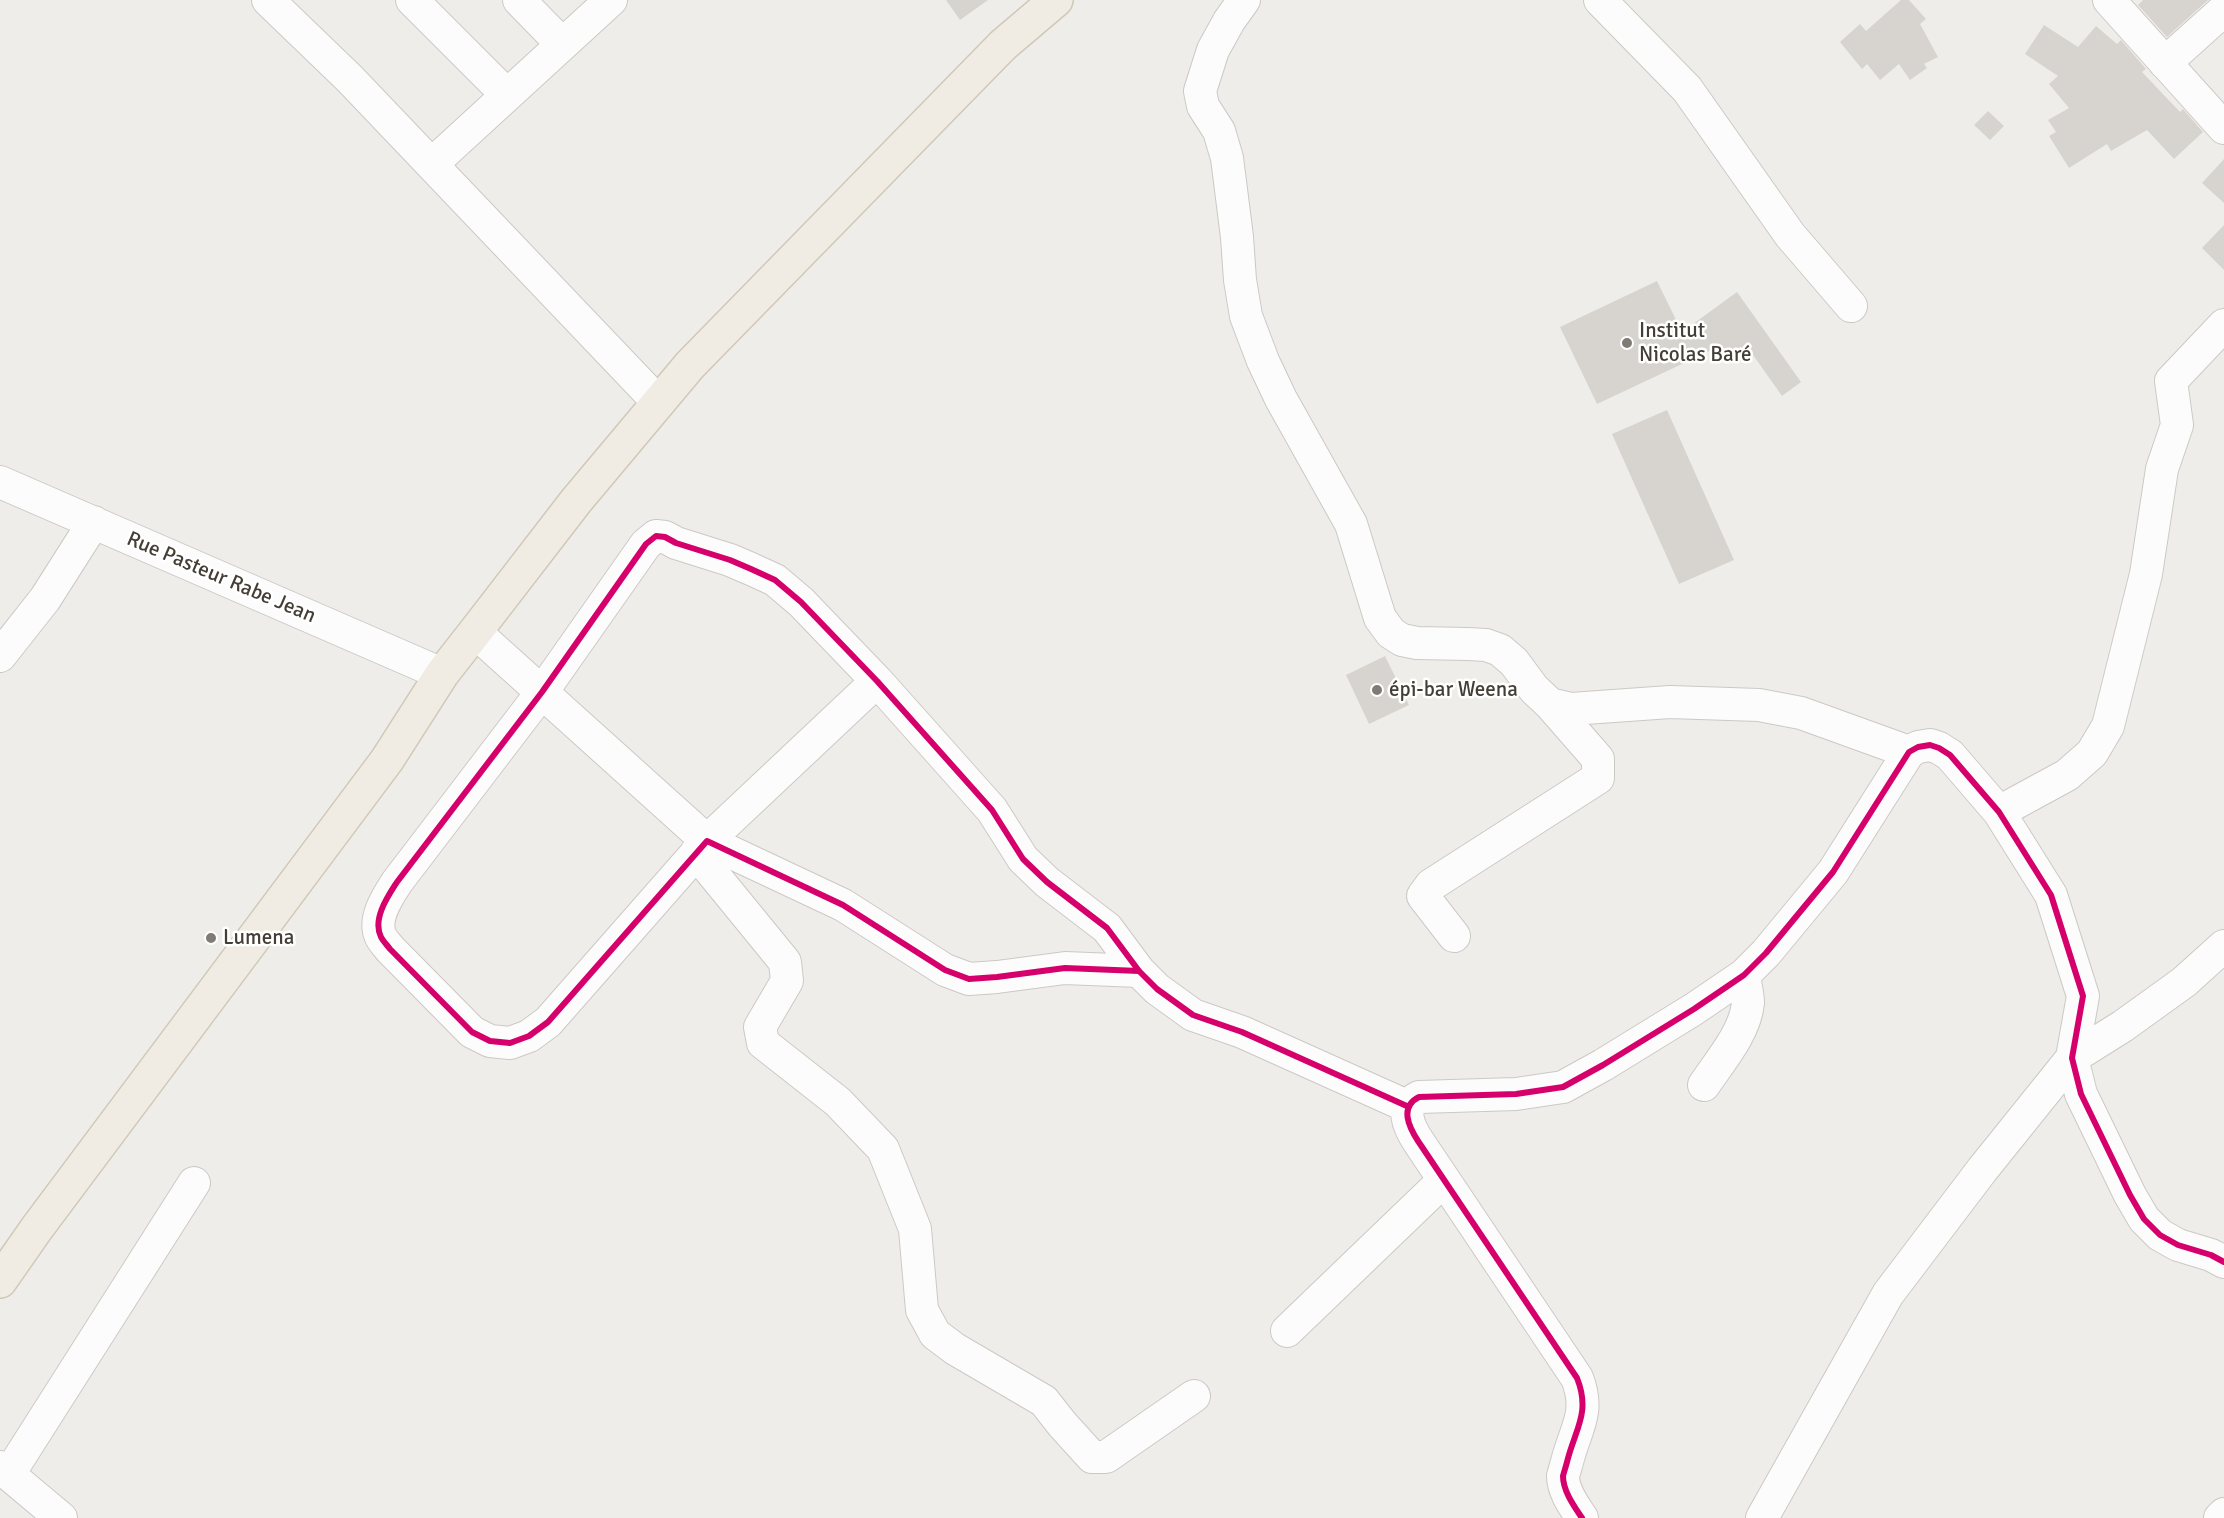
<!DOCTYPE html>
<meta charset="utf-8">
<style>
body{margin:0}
canvas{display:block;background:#efede9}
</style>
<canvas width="2224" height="1518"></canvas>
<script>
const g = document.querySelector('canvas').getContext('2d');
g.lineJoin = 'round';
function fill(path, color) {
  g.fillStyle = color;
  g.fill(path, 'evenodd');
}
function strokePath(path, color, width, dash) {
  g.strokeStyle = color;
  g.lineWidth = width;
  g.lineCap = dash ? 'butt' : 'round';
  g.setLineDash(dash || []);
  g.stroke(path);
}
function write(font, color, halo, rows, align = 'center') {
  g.font = font + ' Signika,sans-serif';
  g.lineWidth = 5;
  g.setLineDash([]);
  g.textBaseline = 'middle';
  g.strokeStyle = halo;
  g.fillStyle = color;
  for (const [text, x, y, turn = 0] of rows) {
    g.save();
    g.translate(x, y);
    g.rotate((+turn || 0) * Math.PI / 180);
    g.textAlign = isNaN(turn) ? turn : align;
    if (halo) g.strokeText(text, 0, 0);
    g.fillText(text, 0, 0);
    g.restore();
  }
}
const building = new Path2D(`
 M946,0H988L960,20Z
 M1901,0H1909L1926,19L1920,24L1938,57L1924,64L1927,68L1910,80L1899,64L1880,80L1867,64L1862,69L1840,42L1860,24L1866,31Z
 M2143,0H2208L2167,37L2138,5Z
 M2044,25L2078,47L2096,26L2117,44L2121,40L2146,69L2142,72L2180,112L2183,109L2203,132L2174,159L2147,130L2111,151L2107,144L2069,168L2049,136L2056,132L2048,120L2069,108L2049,84L2058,76L2025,54Z
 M1988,111L2004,126L1990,140L1974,125Z
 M2224,159V203L2202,183Z
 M2224,225V270L2202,248Z
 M1657,281L1682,332L1737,292L1801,382L1782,396L1746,345L1725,359L1716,348L1597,404L1560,327Z
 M1667,410L1734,560L1679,584L1612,434Z
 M1385,656L1409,705L1369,724L1346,675Z`);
const minor = new Path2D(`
 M268,0L350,79L658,402
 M412,0L507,95
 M519,0L562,44
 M1244,0L1229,21L1213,50L1200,91L1203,106L1219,131L1227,158L1237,237L1240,280L1246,316L1263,361L1281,399L1351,524L1380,618L1391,633L1402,640L1417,643L1468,644L1486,645L1500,650L1514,662L1534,689L1550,704L1571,709L1670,702L1759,705L1801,713L1909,752
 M1600,0L1687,89L1790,235L1851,306
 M2109,0L2224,128
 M2165,63L2224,10
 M432,164L611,0
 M0,482L442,674
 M475,632L707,841L877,681
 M0,656L45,599L94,522
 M1999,812L2067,775L2092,753L2108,726L2146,574L2162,469L2177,425L2171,381L2224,325
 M696,853L785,962L787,981L760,1027L763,1043L838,1102L883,1149L915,1229L922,1310L935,1334L955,1349L1044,1401L1062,1424L1092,1457H1106L1194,1396
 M1454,936L1423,896L1431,885L1598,778V759L1550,704
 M1139,971L1065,968L997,977L969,979L945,970L843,905L707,841L548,1022L529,1036L510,1043L490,1041L472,1032L390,949C387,945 383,941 381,937C372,919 388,896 397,882L542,692L646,544L656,536L665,537L676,543L730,560L751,569L775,580L801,602L877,681L992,810L1023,859L1047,882L1107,928L1139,971L1157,989L1193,1015L1242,1032L1409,1107
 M1704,1085C1720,1061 1745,1033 1748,1003C1748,994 1745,984 1744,975
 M1287,1331L1443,1181
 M0,1467L61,1518
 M9,1474L194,1183
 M1582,1518C1574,1506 1563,1491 1563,1476C1564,1472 1566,1466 1567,1462C1575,1429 1591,1413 1577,1378L1418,1141C1409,1127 1399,1107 1419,1097L1516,1094L1563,1087L1603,1065L1694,1009L1744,975L1766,953L1833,872L1909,752L1918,747L1930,745L1939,748L1950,755L1999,812L2051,895L2083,996L2072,1058L2081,1094L2130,1195L2144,1219L2160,1235L2178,1245L2211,1255L2224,1262
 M1762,1518L1888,1294L1982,1170L2072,1058L2123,1026L2184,982L2224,946
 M2220,1518L2224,1514`);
const major = new Path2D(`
 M0,1281L37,1228L387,760L442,674L475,632L576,501L690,365L1003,45L1056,0`);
const cycleway = new Path2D(`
 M1139,971L1065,968L997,977L969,979L945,970L843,905L707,841L548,1022L529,1036L510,1043L490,1041L472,1032L390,949C387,945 383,941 381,937C372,919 388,896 397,882L542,692L646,544L656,536L665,537L676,543L730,560L751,569L775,580L801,602L877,681L992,810L1023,859L1047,882L1107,928L1139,971L1157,989L1193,1015L1242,1032L1409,1107
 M1582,1518C1574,1506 1563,1491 1563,1476C1564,1472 1566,1466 1567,1462C1575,1429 1591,1413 1577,1378L1418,1141C1409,1127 1399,1107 1419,1097L1516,1094L1563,1087L1603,1065L1694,1009L1744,975L1766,953L1833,872L1909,752L1918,747L1930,745L1939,748L1950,755L1999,812L2051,895L2083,996L2072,1058L2081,1094L2130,1195L2144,1219L2160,1235L2178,1245L2211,1255L2224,1262`);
const markers = [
 [1627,343,6,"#807b75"],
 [1377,690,6,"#807b75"],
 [211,938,6,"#807b75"]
];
const poiNames = [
 ["Institut",1639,331],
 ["Nicolas Baré",1639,355],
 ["épi-bar Weena",1389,690],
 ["Lumena",223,938]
];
const streetNames = [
 ["Rue Pasteur Rabe Jean",221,578,23]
];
fill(building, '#d7d4d0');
strokePath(minor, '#ccc9c5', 34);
strokePath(major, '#d0c8b8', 36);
strokePath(minor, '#fdfcfc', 32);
strokePath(major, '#f0ece3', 33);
strokePath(cycleway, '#d6006c', 6);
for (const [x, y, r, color] of markers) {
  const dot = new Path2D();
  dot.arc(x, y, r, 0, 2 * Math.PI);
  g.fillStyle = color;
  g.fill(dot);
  strokePath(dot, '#fff', 2);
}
write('21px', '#443e36', '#fff', poiNames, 'left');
write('21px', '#443e36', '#fff', streetNames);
</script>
